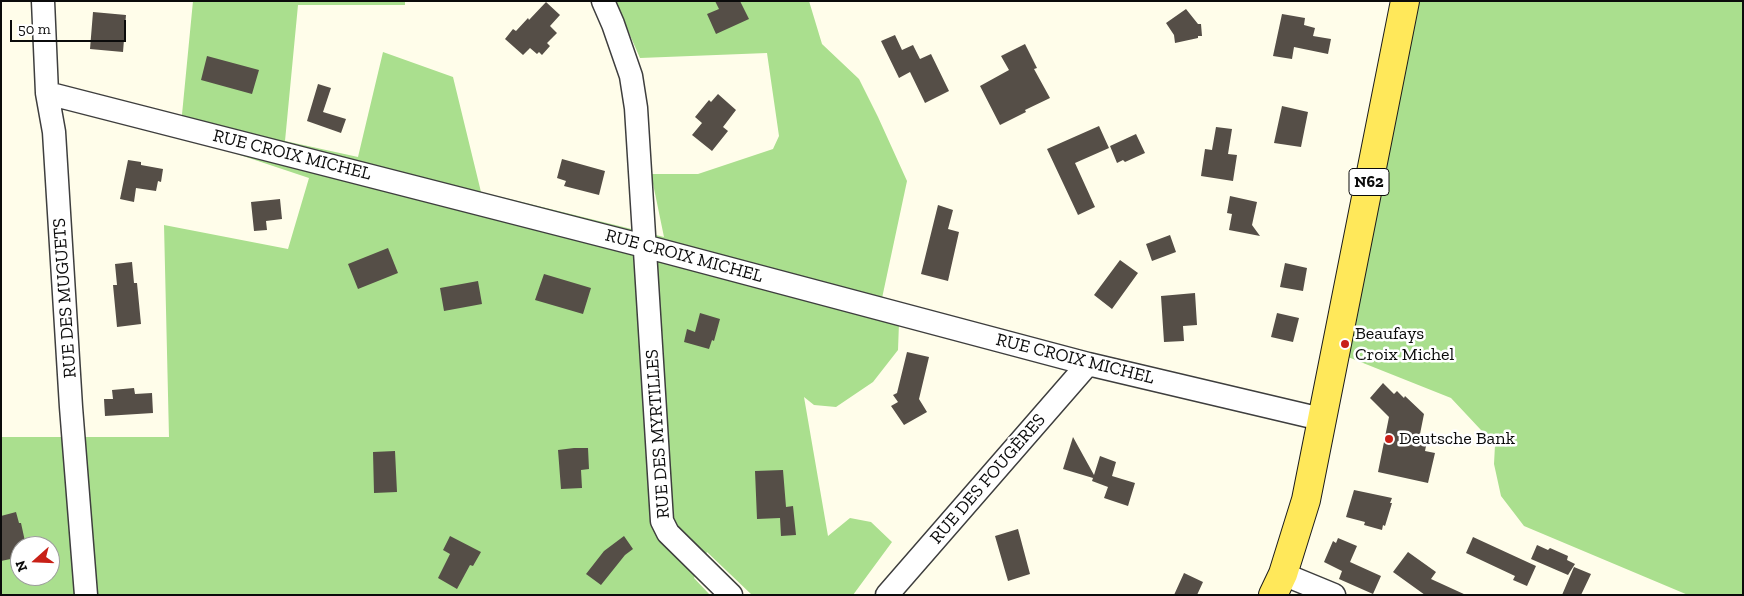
<!DOCTYPE html>
<meta charset="utf-8">
<style>
body{margin:0}
#map{position:relative;width:1744px;height:596px;overflow:hidden;background:#fffdea;font-family:"Zilla Slab",serif}
canvas{display:block}
.frame{position:absolute;inset:0;border:2px solid #0b0b0b;pointer-events:none}
.north{position:absolute;left:10px;top:536px;width:50px;height:50px;box-sizing:border-box;background:#fff;border:1px solid #9d9d9d;border-radius:50%;rotate:250deg;font-size:14px;font-weight:700;line-height:20px;text-align:center;color:#0b0b0b}
.north::after{content:'';display:block;margin:auto;width:18px;height:22px;background:#c82017;clip-path:polygon(50% 0,100% 100%,50% 72%,0 100%)}
.scale{position:absolute;left:10px;top:20px;width:116px;height:22px;box-sizing:border-box;border:2px solid #0b0b0b;border-top:0;padding-left:6px;font-size:15px;line-height:18px;white-space:nowrap;color:#0b0b0b;-webkit-text-stroke:4px #fff;paint-order:stroke}
</style>
<div id="map">
<canvas width="1744" height="596"></canvas>
<div class="frame"></div>
<div class="north">N</div>
<div class="scale">50 m</div>
</div>
<script>
const g = document.querySelector('canvas').getContext('2d');
g.lineJoin = 'round';
function fill(path, color) {
  g.fillStyle = color;
  g.fill(path, 'evenodd');
}
function strokePath(path, color, width, dash) {
  g.strokeStyle = color;
  g.lineWidth = width;
  g.lineCap = dash ? 'butt' : 'round';
  g.setLineDash(dash || []);
  g.stroke(path);
}
function write(font, color, halo, rows, align = 'center') {
  g.font = font + ' "Zilla Slab",serif';
  g.lineWidth = 5;
  g.setLineDash([]);
  g.textBaseline = 'middle';
  g.strokeStyle = halo;
  g.fillStyle = color;
  for (const [text, x, y, turn = 0] of rows) {
    g.save();
    g.translate(x, y);
    g.rotate((+turn || 0) * Math.PI / 180);
    g.textAlign = isNaN(turn) ? turn : align;
    if (halo) g.strokeText(text, 0, 0);
    g.fillText(text, 0, 0);
    g.restore();
  }
}
const forest = new Path2D(`
 M193,1H405V5H298L285,141L358,157L383,52L453,77L481,192L664,237L651,174H698L773,149L779,136L767,53L640,58L615,1H809L822,44L859,79L878,117L907,181L878,317L899,323L898,350L873,382L836,407L814,405L804,397L828,536L850,518L871,522L892,542L853,595H752L707,552L694,578L710,595H1V437H169L164,225L288,249L309,178L180,135ZM20,546H50V576H20Z
 M1415,1H1743V595H1688L1524,526L1501,496L1494,464L1495,445L1451,398L1348,357Z`);
const building = new Path2D(`
 M715,1H740L749,19L716,34L707,14L719,9Z
 M546,2L560,15L550,26L557,33L547,43L550,46L542,55L539,52L537,54L530,48L523,55L505,39L513,29L516,31L528,18L529,20Z
 M1186,9L1198,24H1201L1202,36H1198V38L1175,43L1174,35L1166,23Z
 M93,12L126,15L123,52L90,49Z
 M1282,14L1305,18L1304,25L1315,28L1313,36L1331,39L1328,54L1294,47L1292,59L1273,56Z
 M895,35L902,50L913,45L920,59L931,54L949,91L925,103L910,72L899,78L881,41Z
 M1025,44L1037,68L1034,69L1050,98L1025,110L1026,112L1000,125L980,86L1009,70L1001,56Z
 M207,56L259,70L252,94L201,80Z
 M318,84L331,88L323,112L346,119L341,133L307,121Z
 M718,94L736,110L723,127L728,131L712,151L692,135L702,123L695,117L709,100L711,102Z
 M1282,106L1308,112L1301,147L1274,143Z
 M1099,126L1109,148L1075,163L1095,207L1078,215L1047,149Z
 M1216,127L1232,129L1228,154L1237,155L1233,181L1201,176L1205,149L1212,150Z
 M1136,134L1145,153L1125,162L1123,160L1117,163L1110,146Z
 M562,159L605,171L599,195L564,186L566,181L557,178Z
 M128,160L141,162V165L163,169L161,182L158,181L156,191L136,188L134,202L120,199Z
 M1230,196L1257,202L1252,225L1260,236L1229,230L1232,214L1227,213Z
 M280,199L282,219L266,221L267,230L254,231L251,202Z
 M938,205L953,210L948,229L959,232L948,281L921,274Z
 M1170,235L1176,252L1152,261L1146,244Z
 M388,248L398,273L358,289L348,264Z
 M1120,260L1138,273L1112,309L1094,295Z
 M132,262L134,283H137L141,324L117,327L113,285H117L115,264Z
 M1285,263L1307,268L1303,291L1280,287Z
 M544,274L591,288L583,314L535,300Z
 M478,281L482,304L444,311L440,288Z
 M1195,293L1197,325L1183,326L1184,341L1164,342L1161,296Z
 M700,313L720,319L714,341L712,340L709,349L684,342L687,329L695,332Z
 M1277,313L1299,318L1293,342L1271,337Z
 M907,352L929,357L919,399L927,412L904,425L891,406L898,402L893,395L897,393Z
 M1383,383L1394,394L1397,391L1404,398L1405,396L1424,414L1418,444L1426,446L1425,451L1435,453L1428,483L1378,472L1389,417L1370,398Z
 M134,388L135,394L152,393L153,413L105,416L104,399H113L112,390Z
 M1073,437L1094,475L1100,456L1116,462L1112,476L1135,483L1128,506L1104,498L1108,487L1092,481L1093,478L1063,469Z
 M574,448H588L589,469L581,470L582,488L561,489L558,450Z
 M395,451L397,492L374,493L373,452Z
 M783,470L786,507L793,506L796,535L781,536L780,518L757,519L755,471Z
 M1354,490L1392,498L1390,503H1392L1385,526L1383,525L1382,530L1364,525L1365,522L1346,517Z
 M16,512L19,523H21L26,546H20V557L1,561V516Z
 M1018,529L1030,574L1008,581L995,536Z
 M450,536L481,552L473,566L470,565L457,589L438,578L450,554L443,550Z
 M624,536L633,549L625,555L601,585L586,574L604,551Z
 M1473,537L1536,566L1527,586L1513,580L1515,576L1466,553Z
 M1338,538L1357,546L1350,562L1381,576L1373,594L1339,579L1342,571L1324,562L1333,541L1336,543Z
 M1537,545L1548,550L1550,548L1568,556L1567,560L1575,564L1568,575L1531,559Z
 M1408,552L1436,572L1431,579L1466,595H1425L1393,572Z
 M1574,567L1591,574L1581,595H1562Z
 M1184,573L1203,582L1197,595H1174Z`);
const minor = new Path2D(`
 M43,1L47,93L54,132L71,407L86,595
 M603,1L613,24L631,76L636,108L662,521L668,533L731,595
 M47,93L644,246L1088,364L1321,419
 M1283,574L1334,595
 M887,595L1088,364`);
const major = new Path2D(`
 M1273,595L1283,574L1306,500L1405,1`);
const markers = [
 [1345,344,5,"#c82017"],
 [1389,439,5,"#c82017"]
];
const shields = [
 [1369,182,40]
];
const shieldNames = [
 ["N62",1369,182]
];
const streetNames = [
 ["RUE CROIX MICHEL",292,155,14],
 ["RUE CROIX MICHEL",684,256,15],
 ["RUE DES MUGUETS",65,298,-94],
 ["RUE CROIX MICHEL",1075,359,14],
 ["RUE DES MYRTILLES",658,434,-94],
 ["RUE DES FOUGÈRES",988,479,-49]
];
const poiNames = [
 ["Beaufays",1355,334],
 ["Croix Michel",1355,355],
 ["Deutsche Bank",1399,439]
];
fill(forest, '#aadf8e');
fill(building, '#554e47');
strokePath(minor, '#3e3e3e', 25);
strokePath(major, '#1c1c1c', 30);
strokePath(minor, '#fff', 22);
strokePath(major, '#ffe85a', 28);
for (const [x, y, r, color] of markers) {
  const dot = new Path2D();
  dot.arc(x, y, r, 0, 2 * Math.PI);
  g.fillStyle = color;
  g.fill(dot);
  strokePath(dot, '#fff', 2);
}
for (const [x, y, w] of shields) {
  const box = new Path2D();
  box.roundRect(x - w / 2, y - 13.5, w, 27, 4);
  g.fillStyle = '#fff';
  g.fill(box);
  strokePath(box, '#0b0b0b', 1);
}
write('bold 16px', '#0b0b0b', null, shieldNames);
write('18px', '#0b0b0b', '#fff', streetNames);
write('18px', '#0b0b0b', '#fff', poiNames, 'left');
</script>
